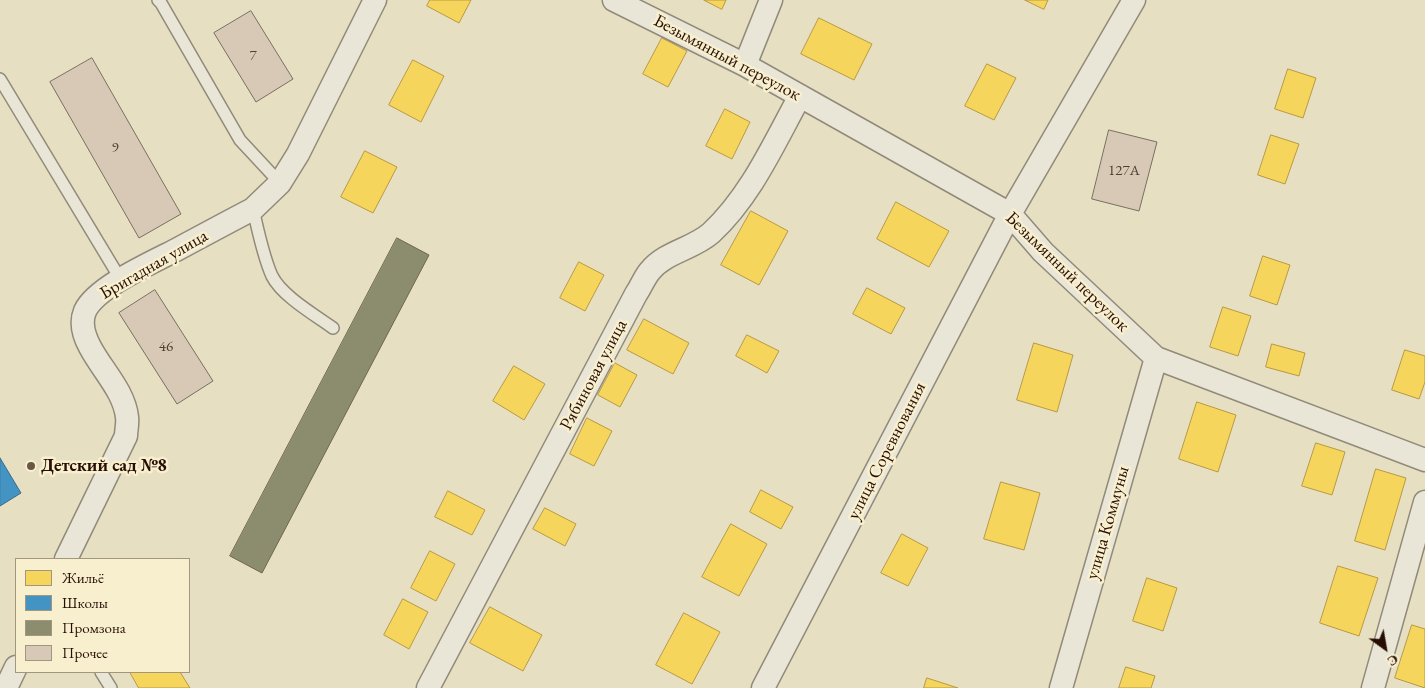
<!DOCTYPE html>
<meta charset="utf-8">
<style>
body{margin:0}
#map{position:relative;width:1425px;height:688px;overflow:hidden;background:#e6dfc2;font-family:"EB Garamond",serif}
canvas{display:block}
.legend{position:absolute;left:15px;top:558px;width:175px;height:115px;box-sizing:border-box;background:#f8efce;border:1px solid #a4957e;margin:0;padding:6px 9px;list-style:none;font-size:15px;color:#270e05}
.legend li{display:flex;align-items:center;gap:10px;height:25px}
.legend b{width:25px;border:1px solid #a4957e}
.north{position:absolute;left:1360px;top:623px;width:50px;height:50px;-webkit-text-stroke:4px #f8efce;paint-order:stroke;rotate:148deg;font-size:14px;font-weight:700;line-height:20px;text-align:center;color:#270e05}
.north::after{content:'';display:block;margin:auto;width:18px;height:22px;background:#270e05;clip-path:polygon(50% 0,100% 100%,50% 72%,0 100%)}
</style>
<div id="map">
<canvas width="1425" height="688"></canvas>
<ul class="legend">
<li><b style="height:14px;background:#f6d55c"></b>Жильё</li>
<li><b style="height:14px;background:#4393c3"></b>Школы</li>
<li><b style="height:14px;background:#8c8c6e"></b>Промзона</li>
<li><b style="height:14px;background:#d7c9b6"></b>Прочее</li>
</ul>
<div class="north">С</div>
</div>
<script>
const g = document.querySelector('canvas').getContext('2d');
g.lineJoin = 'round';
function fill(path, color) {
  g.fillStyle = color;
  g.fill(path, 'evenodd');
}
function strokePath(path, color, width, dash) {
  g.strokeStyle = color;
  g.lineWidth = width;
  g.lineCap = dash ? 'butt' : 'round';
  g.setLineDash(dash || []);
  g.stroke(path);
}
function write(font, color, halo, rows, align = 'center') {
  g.font = font + ' "EB Garamond",serif';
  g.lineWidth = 5;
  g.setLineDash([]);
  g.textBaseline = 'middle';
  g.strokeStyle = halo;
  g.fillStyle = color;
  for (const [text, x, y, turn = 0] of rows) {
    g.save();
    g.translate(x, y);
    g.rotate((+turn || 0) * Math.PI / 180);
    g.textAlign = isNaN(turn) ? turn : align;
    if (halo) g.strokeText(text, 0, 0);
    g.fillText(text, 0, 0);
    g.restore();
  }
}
const homes = new Path2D(`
 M430,0H471L459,23L427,6Z
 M704,0H726L722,9Z
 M1025,0H1048L1044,9Z
 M819,18L872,44L854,80L801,54Z
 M662,38L687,51L668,87L643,74Z
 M413,60L444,76L421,122L389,105Z
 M987,64L1016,78L994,120L965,106Z
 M1288,69L1316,78L1303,118L1275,109Z
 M725,109L750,122L732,159L706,146Z
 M1271,135L1299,144L1285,184L1258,175Z
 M365,151L397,167L373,213L341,197Z
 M896,202L949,231L929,267L877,239Z
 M751,211L788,231L759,285L721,265Z
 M1263,256L1290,265L1277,305L1250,296Z
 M579,262L604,275L585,311L560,298Z
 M867,288L905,308L891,334L853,314Z
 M1223,307L1251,316L1238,356L1210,347Z
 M644,319L689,343L673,374L627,350Z
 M747,335L779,351L767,373L736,356Z
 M1034,343L1073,355L1057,412L1017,400Z
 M1272,344L1305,353L1299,376L1266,367Z
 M1405,350L1425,356V382L1419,399L1392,390Z
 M615,363L637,375L620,407L598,395Z
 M514,366L545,384L524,420L493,401Z
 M1197,402L1236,415L1218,472L1179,459Z
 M587,418L612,431L594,466L570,454Z
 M1316,443L1345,452L1332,495L1302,486Z
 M1376,469L1406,478L1385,550L1355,541Z
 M1001,482L1040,493L1024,550L984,539Z
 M761,490L793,507L781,529L750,512Z
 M448,491L485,510L472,535L435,517Z
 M545,508L576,524L565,546L533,529Z
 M731,524L767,544L739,596L702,577Z
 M902,534L928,548L908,586L881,573Z
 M430,551L455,564L436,601L411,588Z
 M1338,566L1378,578L1359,636L1320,623Z
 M1147,578L1177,588L1163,631L1133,621Z
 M403,599L428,612L409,649L384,635Z
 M490,607L542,635L523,671L470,643Z
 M684,613L720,632L692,684L656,665Z
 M1412,625L1425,629V688L1395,678Z
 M1126,667L1155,676L1151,688H1119Z
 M130,672H180L190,688H139Z
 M927,678L958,688H924Z`);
const schools = new Path2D(`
 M0,458L21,493L0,506Z`);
const industry = new Path2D(`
 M397,238L429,255L262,573L230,556Z`);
const building = new Path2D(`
 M251,11L293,79L256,102L214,33Z
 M92,58L181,214L139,238L50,82Z
 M1109,130L1157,142L1139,211L1092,199Z
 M155,290L213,381L177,404L119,313Z`);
const lane = new Path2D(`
 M158,0L161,3L240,140L280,183
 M0,79L121,280
 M253,209C258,230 263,256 272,276C282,296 315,315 333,328
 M101,672L111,688`);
const street = new Path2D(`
 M614,0L745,65L1010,214L1043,252L1156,358L1425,460
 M745,65L771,0
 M66,559L126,436C126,430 128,423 127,417C124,391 102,370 90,347C84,336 80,323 85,311C96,287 153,262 176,250C202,236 228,222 253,209L280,183L298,154L375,0
 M6,688L16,667
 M428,688L636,294C641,287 644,278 650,271C665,252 693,249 711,233C751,196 774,143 800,96
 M763,688L1010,214L1134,0
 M1061,688L1156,358
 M1373,688L1425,502`);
const markers = [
 [31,466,5,"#6a5747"]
];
const numberNames = [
 ["7",253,56],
 ["9",115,148],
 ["127А",1124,171],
 ["46",166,347]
];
const streetNames = [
 ["Безымянный переулок",727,58,28],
 ["Бригадная улица",154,265,-30],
 ["Безымянный переулок",1067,272,44],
 ["Рябиновая улица",594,375,-62],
 ["улица Соревнования",887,451,-63],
 ["улица Коммуны",1108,523,-74]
];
const poiNames = [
 ["Детский сад №8",41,466]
];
fill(homes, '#f6d55c');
strokePath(homes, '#b89942', 1);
fill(schools, '#4393c3');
strokePath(schools, '#3b6b8a', 1);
fill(industry, '#8c8c6e');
strokePath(industry, '#6e664e', 1);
fill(building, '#d7c9b6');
strokePath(building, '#776f60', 1);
strokePath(lane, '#918a79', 14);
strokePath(street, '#918a79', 25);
strokePath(lane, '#e9e6d8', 11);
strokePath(street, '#e9e6d8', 22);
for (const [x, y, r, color] of markers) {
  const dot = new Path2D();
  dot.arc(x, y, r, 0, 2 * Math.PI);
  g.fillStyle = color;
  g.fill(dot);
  strokePath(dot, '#f8efce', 2);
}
write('15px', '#533d31', null, numberNames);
write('18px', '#270e05', '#f8efce', streetNames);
write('bold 18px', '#270e05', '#f8efce', poiNames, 'left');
</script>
